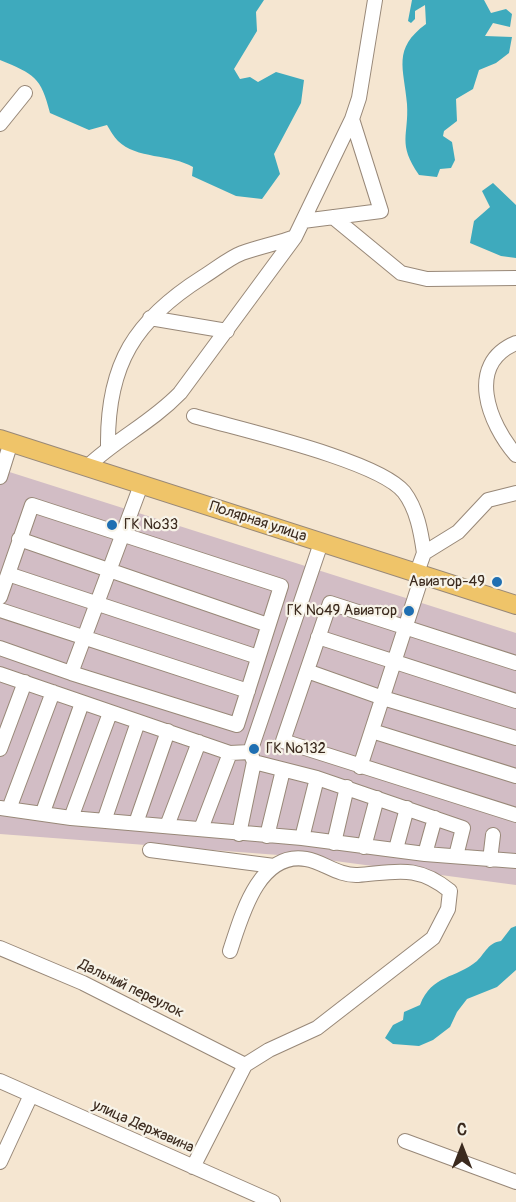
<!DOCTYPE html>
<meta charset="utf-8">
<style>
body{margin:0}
#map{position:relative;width:516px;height:1202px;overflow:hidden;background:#f5e6d1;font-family:Pangolin,sans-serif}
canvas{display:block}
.north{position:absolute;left:432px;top:1118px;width:60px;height:60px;-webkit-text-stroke:4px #f7f3e8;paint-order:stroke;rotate:0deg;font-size:16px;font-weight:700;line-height:24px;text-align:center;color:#3b2a1e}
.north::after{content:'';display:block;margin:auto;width:21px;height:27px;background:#3b2a1e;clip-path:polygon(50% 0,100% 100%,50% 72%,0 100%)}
</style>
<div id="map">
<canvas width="516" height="1202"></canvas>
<div class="north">С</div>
</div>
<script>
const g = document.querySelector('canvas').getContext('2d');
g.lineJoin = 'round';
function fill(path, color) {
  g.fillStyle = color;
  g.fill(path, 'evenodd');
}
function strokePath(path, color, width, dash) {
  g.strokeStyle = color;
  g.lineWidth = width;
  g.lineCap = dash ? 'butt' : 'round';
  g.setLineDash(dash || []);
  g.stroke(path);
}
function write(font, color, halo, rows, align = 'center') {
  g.font = font + ' Pangolin,sans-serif';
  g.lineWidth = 4.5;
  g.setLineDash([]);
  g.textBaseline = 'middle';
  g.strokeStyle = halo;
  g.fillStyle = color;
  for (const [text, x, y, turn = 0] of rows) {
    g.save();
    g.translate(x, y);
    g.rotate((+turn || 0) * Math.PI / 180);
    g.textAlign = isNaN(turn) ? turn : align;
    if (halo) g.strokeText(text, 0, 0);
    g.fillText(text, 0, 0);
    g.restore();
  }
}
const industrial = new Path2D(`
 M0,469L516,633V885L305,857L0,834Z`);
const water = new Path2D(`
 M0,0H264L256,12L257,31L234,69L240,79L250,77L258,82L276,72L304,80L301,103L274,154L280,174L262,199L236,196L192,176L193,167C171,154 136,159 118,141C114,137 110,130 107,125L89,130L50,113C41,77 34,74 0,60Z
 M412,0H484L491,13L506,9L512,14L510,27L493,23L485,36L512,37L509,53L496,63L479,70L473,89L456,99L457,121L444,131L443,136L452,142L455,160L451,168L440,169L437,177L419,175C397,143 409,136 407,104C404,68 392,49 426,24L425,5L415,11V19L411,23L408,21Z
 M493,183L516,205V258L501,256L470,243L474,221L490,207L482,191Z
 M516,926V970L497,987L467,999L457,1012L450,1027L433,1040L419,1046L393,1044L385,1038L393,1025L403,1020L404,1012L420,1005C432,974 456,979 477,961C486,952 488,943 501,941L511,928Z`);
const minor = new Path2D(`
 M0,124L25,93
 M333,217L401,273L427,279L516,278
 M303,221L381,211L352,119
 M150,318L227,331
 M516,343C465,364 489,424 516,455
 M194,416C238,429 378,460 404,492C417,509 421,532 424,553
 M108,446C107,364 135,320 203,277C216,269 229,258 242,253C259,247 278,243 295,237
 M87,467C116,439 151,423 180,393L295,237L352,119L359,98L375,0
 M0,477L11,442
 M19,539L268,625
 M8,574L258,657
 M416,575L424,553L458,532L488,500L516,493
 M0,597L32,505L281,586L237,725L71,673L0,648
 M0,610L248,691
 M318,637L516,701
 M516,663L330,603L283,741L516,815
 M307,671L383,698L516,738
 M71,673L141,485
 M0,674L230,753L250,752L321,543
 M372,731L516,776
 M0,749L25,682
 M250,752L254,762L317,778L463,828L456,856
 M360,767L422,576
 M0,808L71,818L302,838L425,854L516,861
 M9,809L53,692
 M43,812L82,703
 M71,818L110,713
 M104,821L138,722
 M136,823L168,731
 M167,826L199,742
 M201,829L230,753
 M239,834L254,762
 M267,836L283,770
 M302,838L317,778
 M334,843L347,787
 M364,847L377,798
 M396,849L407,808
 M150,850L274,866
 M425,854L435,818
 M490,860L493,835
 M0,948L83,983L245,1065
 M0,1081L273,1202
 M405,1141L516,1182
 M0,1162L31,1095
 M193,1167L245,1065L269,1050L317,1028L433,938L448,909L450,891C417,864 396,872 358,875C338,876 324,862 306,859C258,851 241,918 230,951`);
const major = new Path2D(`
 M0,439L516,605`);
const markers = [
 [112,525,6,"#1f6fb2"],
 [497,582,6,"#1f6fb2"],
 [409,611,6,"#1f6fb2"],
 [254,749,6,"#1f6fb2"]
];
const streetNames = [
 ["Полярная улица",258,522,18],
 ["Дальний переулок",131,989,26],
 ["улица Державина",143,1127,24]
];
const poiNames = [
 ["ГК №33",124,525],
 ["Авиатор-49",485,582,"right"],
 ["ГК №49 Авиатор",397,611,"right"],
 ["ГК №132",266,749]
];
fill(industrial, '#d2bdc5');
fill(water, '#3eaabd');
strokePath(minor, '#988878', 16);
strokePath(major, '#988878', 20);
strokePath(minor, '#fff', 14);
strokePath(major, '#efc469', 18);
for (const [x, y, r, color] of markers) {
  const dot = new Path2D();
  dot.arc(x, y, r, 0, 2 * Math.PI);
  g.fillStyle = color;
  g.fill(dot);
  strokePath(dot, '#f7f3e8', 2);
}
write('15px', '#3b2a1e', '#f7f3e8', streetNames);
write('15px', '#3b2a1e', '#f7f3e8', poiNames, 'left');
</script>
